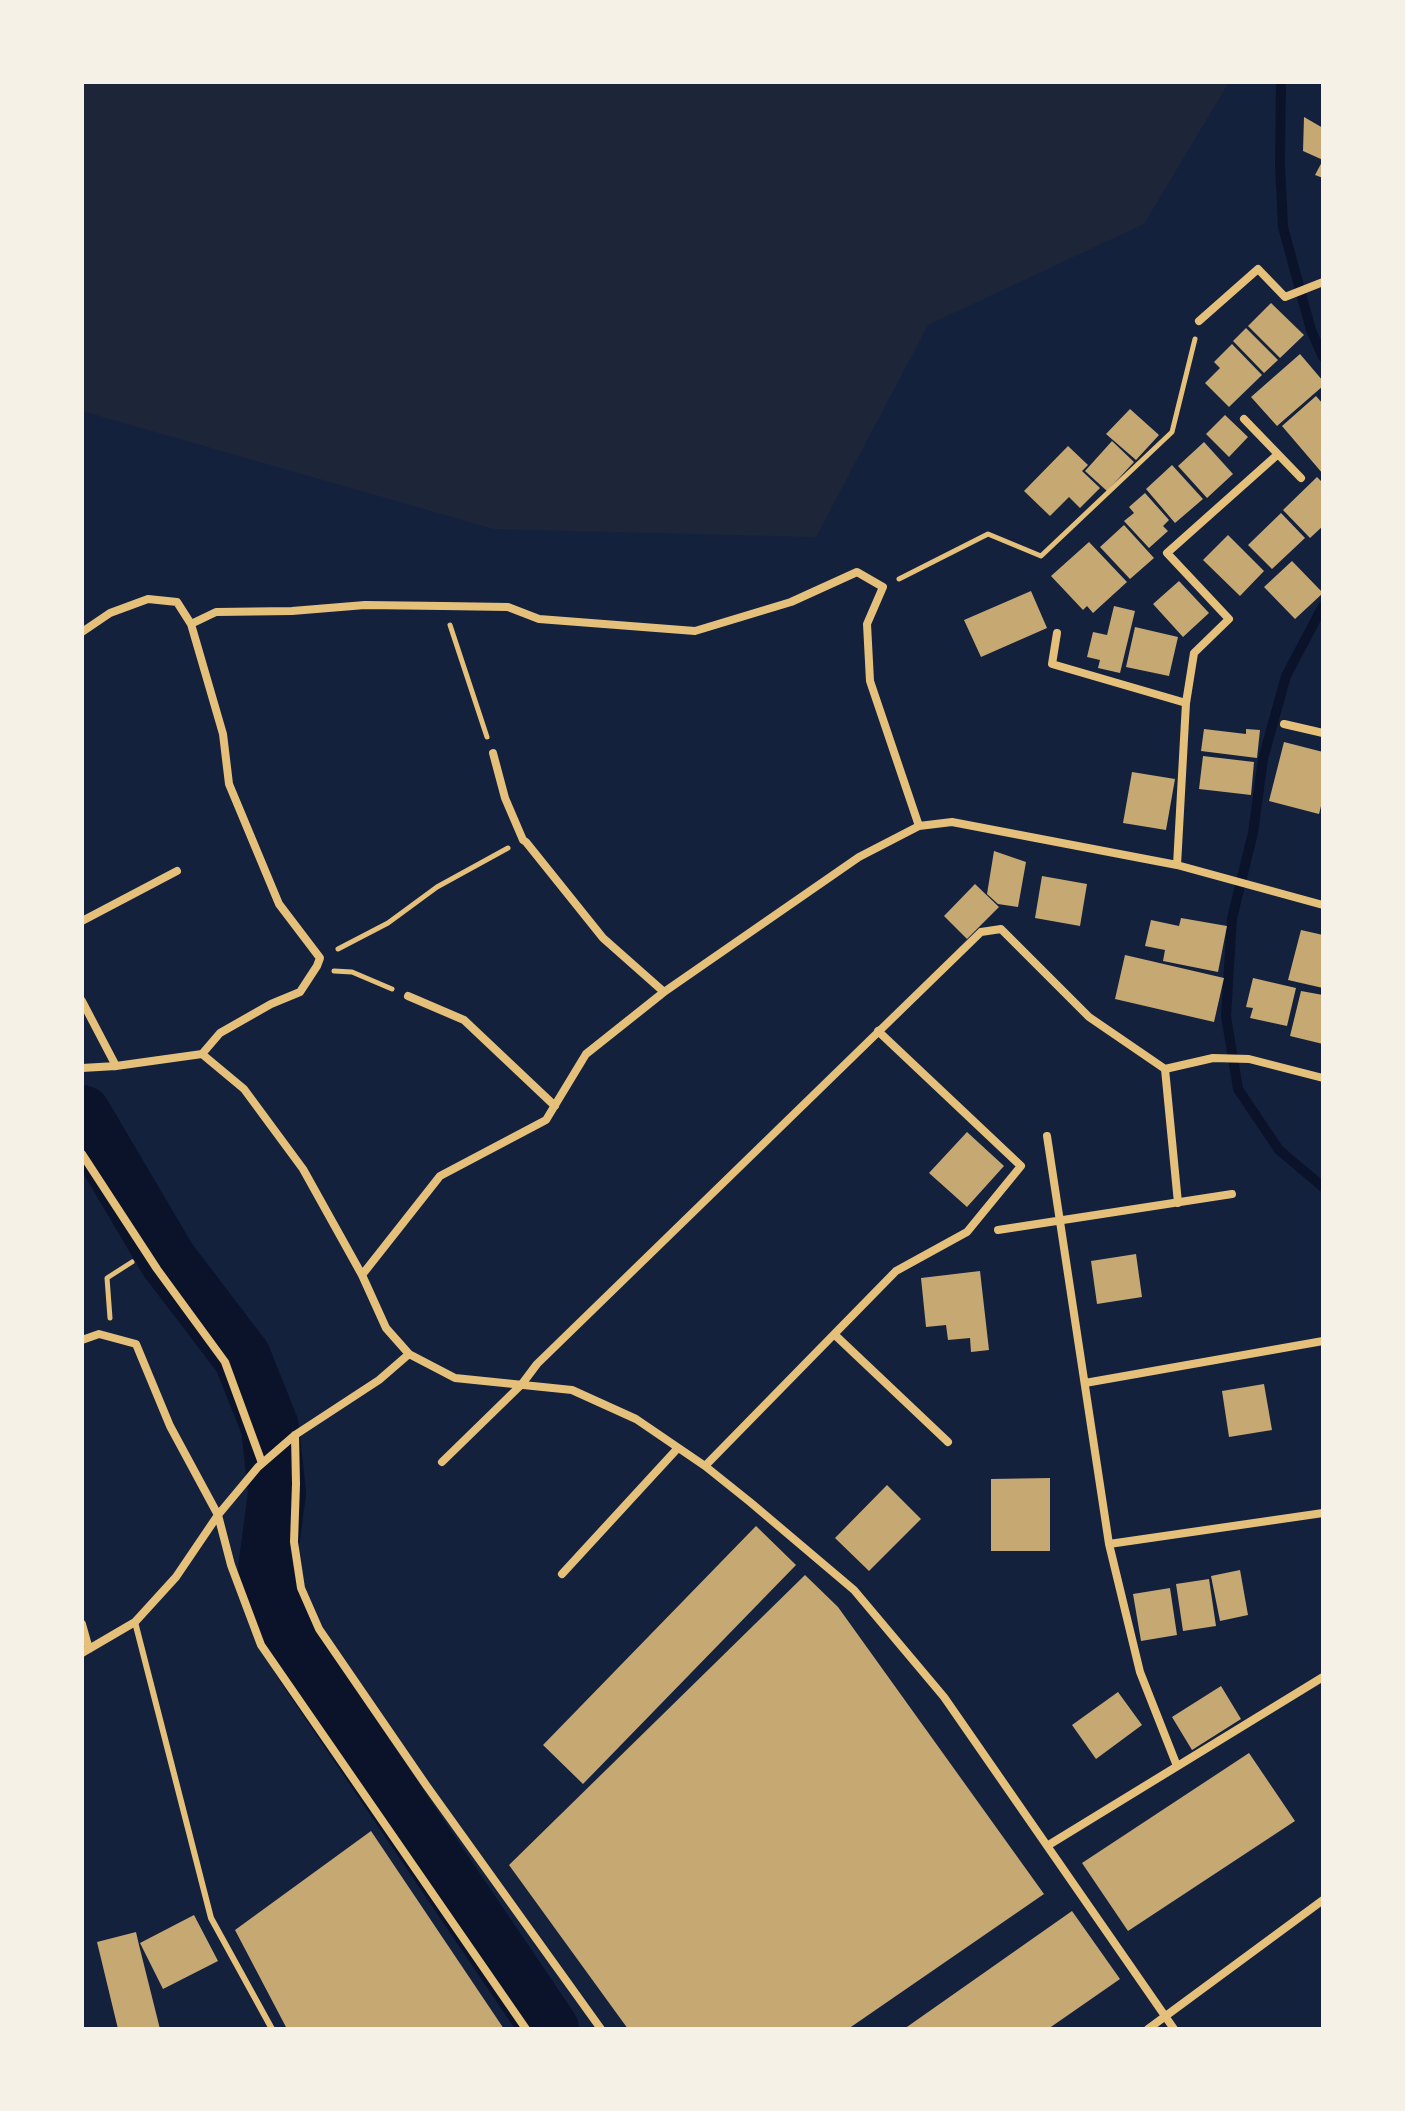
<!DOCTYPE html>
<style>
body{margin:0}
#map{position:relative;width:1405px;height:2111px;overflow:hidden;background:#14213d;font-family:Overpass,sans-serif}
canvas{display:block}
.frame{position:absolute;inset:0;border:84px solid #f6f1e7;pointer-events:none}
</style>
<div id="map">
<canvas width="1405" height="2111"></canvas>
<div class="frame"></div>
</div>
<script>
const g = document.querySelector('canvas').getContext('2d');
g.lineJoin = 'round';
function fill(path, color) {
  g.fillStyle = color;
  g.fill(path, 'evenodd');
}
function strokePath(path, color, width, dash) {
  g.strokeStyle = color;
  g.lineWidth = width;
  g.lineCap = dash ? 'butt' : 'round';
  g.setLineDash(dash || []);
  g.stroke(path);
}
const green = new Path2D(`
 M82,82H1229L1144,224L928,325L816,537L494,529L82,411Z`);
const stream = new Path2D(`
 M1281,82L1280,164L1283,227L1311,330L1323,357
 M1323,606L1286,676L1263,759L1253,833L1232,918L1226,1016L1238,1089L1279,1150L1323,1187`);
const river = new Path2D(`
 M82,1114L168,1260L242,1357L270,1427L277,1493L267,1569L302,1662L550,2029`);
const building = new Path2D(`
 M1304,117L1323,128V178L1315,175L1323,160L1303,151Z
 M1271,303L1304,335L1280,358L1248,326Z
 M1246,328L1278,360L1264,373L1233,341Z
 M1232,344L1262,375L1229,407L1205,383L1220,368L1214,362Z
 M1300,354L1323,381V386L1277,426L1251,397Z
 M1316,396L1323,404V474L1282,426Z
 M1130,409L1159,435L1136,460L1106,434Z
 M1225,415L1248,437L1229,457L1206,434Z
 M1112,441L1134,462L1107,491L1085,471Z
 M1204,442L1233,474L1207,498L1178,466Z
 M1068,446L1088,465L1082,471L1100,488L1080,508L1069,497L1050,516L1024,491Z
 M1172,465L1203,499L1175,523L1146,489Z
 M1317,477L1323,483V526L1310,538L1283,510Z
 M1145,493L1169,520L1163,526L1168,531L1149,548L1124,521L1134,513L1129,507Z
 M1281,513L1305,538L1272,569L1248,545Z
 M1124,525L1154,558L1130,579L1100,547Z
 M1228,535L1264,571L1240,596L1203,560Z
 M1089,542L1127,582L1093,613L1087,606L1083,610L1051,576Z
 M1292,561L1323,593L1295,619L1264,587Z
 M1179,581L1209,613L1183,637L1153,604Z
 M1031,591L1047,628L981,657L964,620Z
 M1114,606L1135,611L1120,673L1098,668L1100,660L1087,657L1093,632L1107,635Z
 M1135,627L1178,637L1169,676L1126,667Z
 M1204,729L1246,734V729L1260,730L1257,758L1201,751Z
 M1284,742L1323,752V798L1319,814L1269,801Z
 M1203,756L1254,762L1251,795L1199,789Z
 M1132,772L1175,779L1166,830L1123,823Z
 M994,851L1026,862L1018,907L998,904L987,894Z
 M1042,876L1087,884L1080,926L1035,918Z
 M975,884L999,907L967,939L944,916Z
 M1181,918L1227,926L1218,972L1163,961L1165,950L1145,946L1151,920L1179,926Z
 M1301,930L1323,935V988L1288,980Z
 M1125,955L1224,978L1214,1022L1115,999Z
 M1253,978L1296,988L1287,1026L1250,1018L1253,1008L1246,1007Z
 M1301,991L1323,995V1044L1290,1036Z
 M967,1132L1004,1166L967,1207L929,1173Z
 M1136,1254L1142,1297L1097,1304L1091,1261Z
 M980,1271L989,1350L971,1352L970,1338L948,1340L946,1325L926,1327L921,1278Z
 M1264,1384L1272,1430L1229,1437L1222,1391Z
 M1050,1478V1551H991V1479Z
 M887,1485L921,1519L869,1571L835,1538Z
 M756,1526L796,1565L583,1784L543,1745Z
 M1240,1570L1248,1615L1220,1621L1211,1576Z
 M805,1575L838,1607L1044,1894L848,2029H628L509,1865Z
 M1209,1579L1216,1626L1183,1631L1176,1584Z
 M1170,1588L1177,1635L1141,1641L1133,1594Z
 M1221,1686L1241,1719L1192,1750L1172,1717Z
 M1118,1692L1142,1725L1096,1759L1072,1725Z
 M1249,1753L1295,1821L1128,1931L1082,1863Z
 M371,1831L504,2029H287L235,1930Z
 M1072,1911L1120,1979L1048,2029H904Z
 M194,1915L218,1961L163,1989L140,1943Z
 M136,1932L139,1945L160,2029H118L97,1942Z`);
const path = new Path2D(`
 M899,579L988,534L1041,556L1172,432L1195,339
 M450,625L487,737
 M338,949L388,923L437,887L508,848
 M334,971L352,972L392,989
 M110,1318L107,1278L132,1262`);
const service = new Path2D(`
 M135,1622L211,1918L272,2029`);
const minor = new Path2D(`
 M1199,321L1258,269L1285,297L1323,282
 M1244,419L1301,478
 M191,624L216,612L292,611L365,605L443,606L508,607L539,619L695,631L791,602L857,572L883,587L867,624L870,681L919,826
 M82,632L110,613L148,599L177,602L191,624L223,734L229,784L279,904L320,958L317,966L300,992L271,1004L220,1033L202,1054L116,1066L82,1068
 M1057,633L1052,664L1186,703
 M1284,724L1323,733
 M493,753L505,798L523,840L526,842L603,938L664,992
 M1177,865L1186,703L1194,653L1229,619L1167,553L1277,455
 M82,921L177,871
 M408,996L464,1020L555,1106
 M82,1001L116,1066
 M202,1054L244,1089L303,1169L362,1275L386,1328L409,1354L455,1378L572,1390L636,1419L705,1466L750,1502L854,1590L944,1697L1174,2029
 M1165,1069L1178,1203
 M1047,1136L1109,1544
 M82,1154L157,1269L225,1362L262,1463
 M998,1230L1232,1194
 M362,1275L440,1176L546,1120L586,1054L664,992L859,857L919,826L952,822L1177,865L1323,905
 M835,1335L948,1442
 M82,1340L99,1334L136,1344L170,1426L218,1515L231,1565L261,1645L526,2029
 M1085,1383L1323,1341
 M295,1435L296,1484L294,1542L301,1588L319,1629L426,1785L601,2029
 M442,1462L522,1384L537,1364L981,932L1001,929L1089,1017L1165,1069L1213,1058L1249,1059L1323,1078
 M705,1466L896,1271L967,1232L1021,1166L878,1031
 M562,1574L677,1449
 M82,1624L89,1649
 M82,1653L135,1622L176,1577L218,1515L258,1467L295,1435L379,1380L409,1354
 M1177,1766L1140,1672L1109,1544L1323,1513
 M1047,1846L1323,1677
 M1148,2029L1323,1900`);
fill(green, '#1d2539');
strokePath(stream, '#0b132b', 10);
strokePath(river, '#0b132b', 58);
fill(building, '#c6a872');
strokePath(path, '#e5c07b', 5);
strokePath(service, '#e5c07b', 6);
strokePath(minor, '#e5c07b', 8);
</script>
